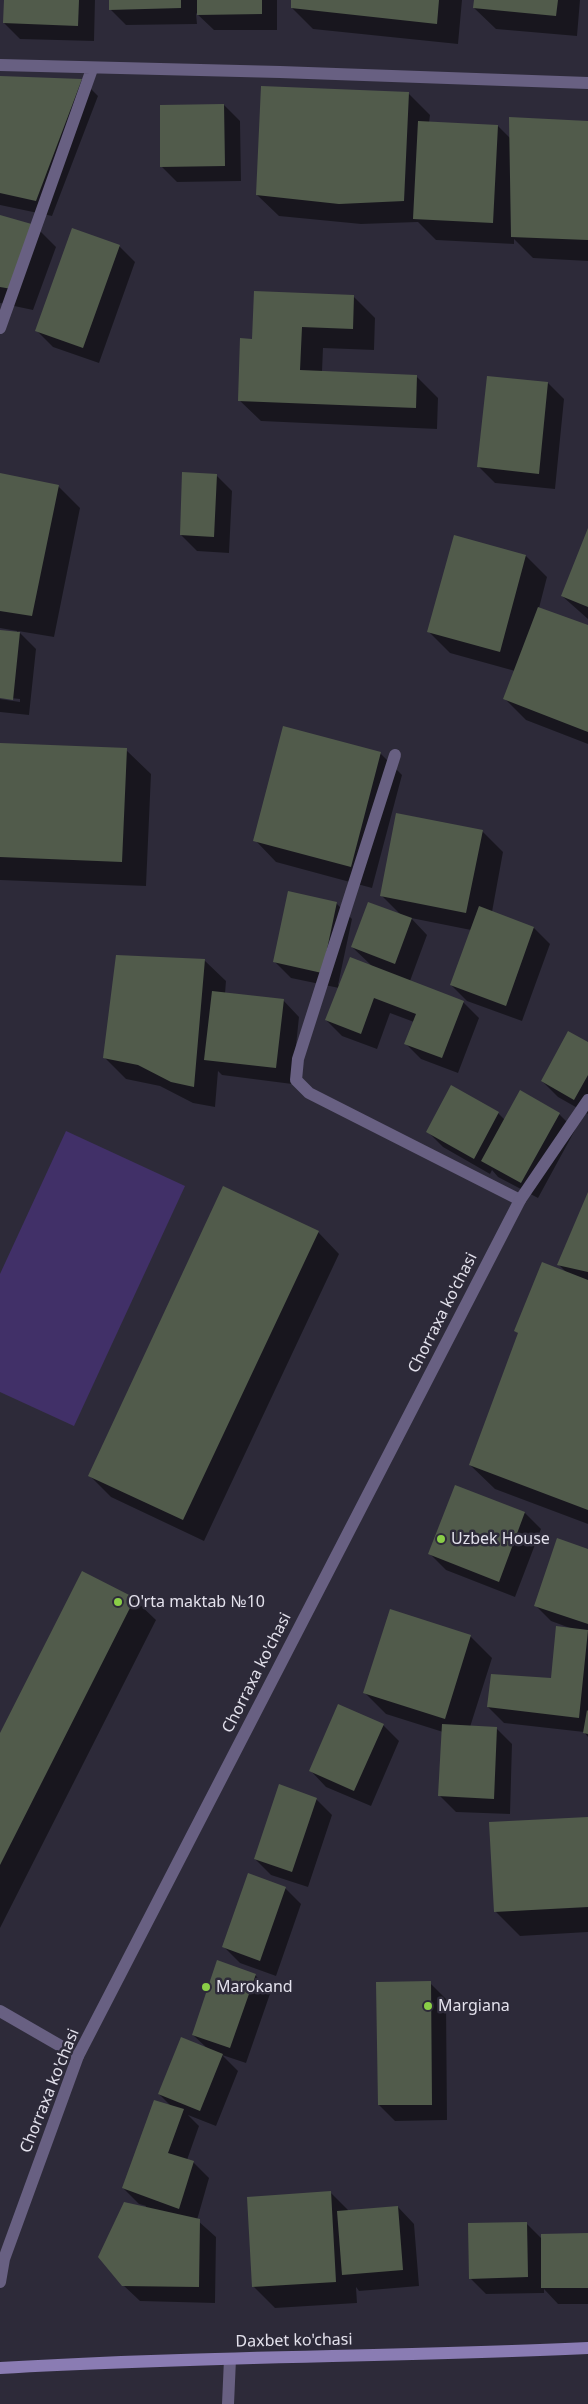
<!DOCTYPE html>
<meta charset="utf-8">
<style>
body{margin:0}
canvas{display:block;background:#2d2a39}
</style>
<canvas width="588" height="2404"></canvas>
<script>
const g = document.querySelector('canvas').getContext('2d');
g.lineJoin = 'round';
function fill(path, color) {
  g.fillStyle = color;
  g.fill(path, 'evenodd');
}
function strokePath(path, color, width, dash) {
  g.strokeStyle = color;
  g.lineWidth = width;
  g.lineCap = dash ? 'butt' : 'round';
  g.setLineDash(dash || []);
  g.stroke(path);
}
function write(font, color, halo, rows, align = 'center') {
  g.font = font + ' "Noto Sans",sans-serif';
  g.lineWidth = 5;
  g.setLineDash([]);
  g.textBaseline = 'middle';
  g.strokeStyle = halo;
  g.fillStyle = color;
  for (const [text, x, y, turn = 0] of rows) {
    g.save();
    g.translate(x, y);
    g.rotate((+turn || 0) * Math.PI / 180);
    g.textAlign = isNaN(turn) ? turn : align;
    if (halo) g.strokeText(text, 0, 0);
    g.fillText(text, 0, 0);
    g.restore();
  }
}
const green = new Path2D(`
 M66,1131L185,1186L74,1426L0,1392V1274Z`);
const shadow = new Path2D(`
 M5,0H95L94,41L20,39L4,23Z
 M110,0H277V30H214L196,13L197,24L126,25L110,9Z
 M293,0H462L458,44L313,29L292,8Z
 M475,0H580L577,36L496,29L474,8Z
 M0,77L82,80L98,96L52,216L0,205Z
 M408,93L430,115L429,123L498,126L511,139L588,123V261L533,258L514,239V244L436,240L418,222L361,224L279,216L257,195Z
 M224,105L240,121L241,181L177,182L161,166Z
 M0,217L35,226L56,247L33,310L0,303Z
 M119,246L135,262L99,363L53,347L37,331Z
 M353,296L375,318L374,350L323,348L322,372L416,376L438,398L437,429L261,421L239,400L253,340Z
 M548,383L564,399L555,489L495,483L479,467Z
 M0,475L58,486L80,508L54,637L18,631L36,649L29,715L0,712V699L20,702V699L0,697V631L17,633V631L0,628Z
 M216,475L232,491L229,553L197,551L181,535Z
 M588,531V619L562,596Z
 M455,537L526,556L547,577L539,608L588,627V744L526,720L505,699L515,671L450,653L429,632Z
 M0,745L126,750L151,774L146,886L0,880Z
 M380,753L402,775L372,888L276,862L255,840Z
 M482,831L503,852L492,912L534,928L550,944L522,1021L467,1001L451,985L471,930L411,918L427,935L410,981L463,1002L479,1018L458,1073L421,1059L405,1043L414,1022L390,1013L377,1049L342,1036L326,1020L339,988L291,978L275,962L336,903L352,919L338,985L373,967L352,947L401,915L381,895Z
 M204,960L226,981L225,994L283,1000L299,1017L292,1084L222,1075L218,1071L215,1107L193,1103L160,1086L126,1079L104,1057Z
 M588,1044V1114L558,1097L542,1081Z
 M452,1087L498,1113L505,1120L559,1114L575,1130L538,1198L498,1177L492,1170L490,1174L443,1147L427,1131Z
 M588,1195V1524L495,1489L470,1465L519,1334L516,1331L567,1273L559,1265Z
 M318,1232L339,1254L204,1541L111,1497L89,1475Z
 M456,1487L525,1513L541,1529L515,1597L446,1570L430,1554Z
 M588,1550V1737L584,1732L504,1723L488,1707L552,1680L570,1628L551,1621L535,1605Z
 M134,1599L156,1620L0,1928V1736Z
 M470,1636L492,1658L470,1727L496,1728L512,1744L510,1814L456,1812L440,1796L443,1732L386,1714L365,1693Z
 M383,1725L399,1741L371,1806L326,1787L310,1770Z
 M316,1799L332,1815L308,1887L271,1875L255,1859Z
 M588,1818V1932L520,1936L495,1911Z
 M285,1888L301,1904L276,1976L240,1963L224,1947Z
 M255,1975L271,1991L246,2063L222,2055L238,2071L216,2126L188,2115L199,2126L187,2160L193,2162L209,2178L197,2220L216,2237L215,2303L140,2301L123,2285L146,2206L139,2204L123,2188L172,2107L159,2094L208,2049L193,2035Z
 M430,1983L446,1999L447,2120L395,2121L379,2105Z
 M331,2193L349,2211L398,2207L414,2224L419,2286L359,2291L356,2287L357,2303L275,2308L253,2286Z
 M526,2223L542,2239L588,2235V2304H558L544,2289V2293L486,2294L470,2278Z`);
const building = new Path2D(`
 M4,0H79L78,26L3,23Z
 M109,0H181V8L109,10Z
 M197,0H262V14L197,15Z
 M291,0H439L437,24L291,8Z
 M474,0H558L556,16L473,8Z
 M0,76L82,79L36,201L0,193Z
 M261,86L409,92L404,201L339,204L256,195Z
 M224,104L225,166L160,167V105Z
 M509,117L588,121V240L511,237Z
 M418,121L498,125L493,223L413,219Z
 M0,215L35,225L12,289L0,287Z
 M72,228L120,245L83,348L35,331Z
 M254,291L354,295L353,329L302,327L300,370L417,375L416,408L238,401L240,338L252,339Z
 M487,376L548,382L539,474L477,467Z
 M182,472L217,474L214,537L180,535Z
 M0,473L59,485L32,616L0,611Z
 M588,528V607L561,596Z
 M454,535L526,555L500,652L427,632Z
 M538,607L588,625V732L503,699Z
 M0,630L20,632L13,700L0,698Z
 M283,726L381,752L351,867L253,841Z
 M0,743L127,748L122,862L0,857Z
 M396,813L483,830L466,913L380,896Z
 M288,891L337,902L322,973L273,962Z
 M368,902L412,918L395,964L351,947Z
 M479,906L534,927L506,1006L450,985Z
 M116,955L205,959L194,1087L171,1082L138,1065L103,1058Z
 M350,957L464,1001L442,1058L404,1044L416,1014L374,998L361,1034L325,1020Z
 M212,991L284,999L276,1068L204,1060Z
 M568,1031L588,1042V1075L574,1100L541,1081Z
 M451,1085L499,1112L474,1159L426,1132Z
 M520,1090L560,1113L521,1183L481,1161Z
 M223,1186L319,1231L183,1520L88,1476Z
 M588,1192V1272L557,1265Z
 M542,1262L588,1280V1510L469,1465L518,1333L514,1331Z
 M455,1485L525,1512L499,1582L428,1554Z
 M557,1538L588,1549V1624L534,1606Z
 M82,1571L135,1598L0,1865V1733Z
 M390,1609L471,1635L445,1719L363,1693Z
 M556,1626L588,1630L579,1718L487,1707L491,1674L551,1678Z
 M338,1704L384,1724L354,1791L309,1771Z
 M587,1710L588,1711V1734L583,1733Z
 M442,1724L497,1727L494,1799L438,1796Z
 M279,1784L317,1798L292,1872L254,1859Z
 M588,1817V1907L494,1912L489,1822Z
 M248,1873L286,1887L260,1961L222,1947Z
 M217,1960L256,1974L230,2048L192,2035Z
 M431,1981L432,2105H378L376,1982Z
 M181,2037L223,2054L200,2111L158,2094Z
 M154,2100L184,2109L168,2153L194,2161L179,2209L122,2188Z
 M331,2191L336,2282L252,2287L247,2197Z
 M124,2202L200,2219L199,2287L122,2286L98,2257Z
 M398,2206L403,2270L342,2275L337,2211Z
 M527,2222L528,2277L469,2279L468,2223Z
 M588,2233V2288H541V2234Z`);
const service = new Path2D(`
 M395,755L298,1059L296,1080L309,1093L520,1200`);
const minor = new Path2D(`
 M0,65L280,72L588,83
 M0,328L92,69
 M0,2011L78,2056
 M228,2404L230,2359`);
const tertiary = new Path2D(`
 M0,2282L4,2259L78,2056L520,1200L588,1100`);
const secondary = new Path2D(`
 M0,2368C196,2356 392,2357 588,2348`);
const markers = [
 [441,1539,5,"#8ace47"],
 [118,1602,5,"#8ace47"],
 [206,1987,5,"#8ace47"],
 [428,2006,5,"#8ace47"]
];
const streetNames = [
 ["Chorraxa ko'chasi",443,1313,-63],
 ["Chorraxa ko'chasi",257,1673,-63],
 ["Chorraxa ko'chasi",50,2091,-68],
 ["Daxbet ko'chasi",294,2341,-1]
];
const poiNames = [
 ["Uzbek House",451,1539],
 ["O'rta maktab №10",128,1602],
 ["Marokand",216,1987],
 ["Margiana",438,2006]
];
fill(green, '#413068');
fill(shadow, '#0007');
fill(building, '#515b4b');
strokePath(service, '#686082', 12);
strokePath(minor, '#686082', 12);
strokePath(tertiary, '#686082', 12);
strokePath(secondary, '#8a7cb3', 12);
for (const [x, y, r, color] of markers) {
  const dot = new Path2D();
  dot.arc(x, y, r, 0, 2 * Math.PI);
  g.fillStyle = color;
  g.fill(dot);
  strokePath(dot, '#2d2a39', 2);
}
write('16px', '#e3e1ec', '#2d2a39', streetNames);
write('16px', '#e3e1ec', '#2d2a39', poiNames, 'left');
</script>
